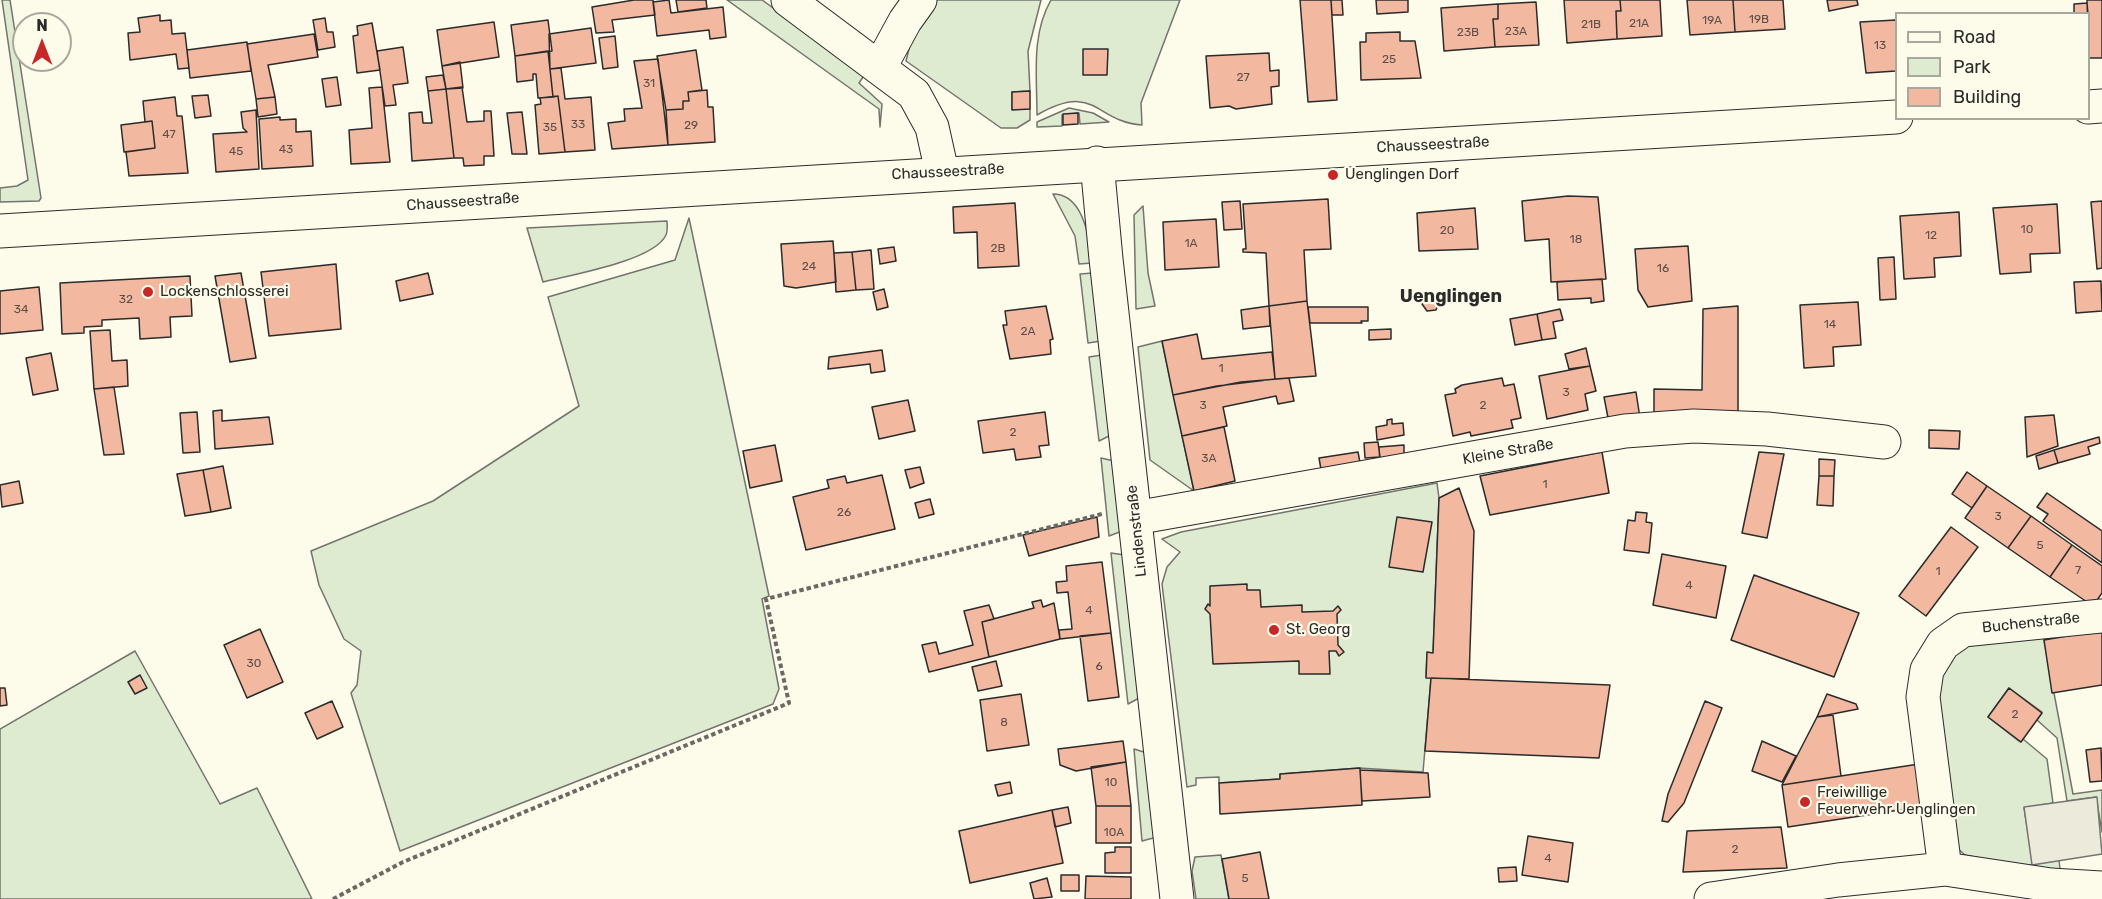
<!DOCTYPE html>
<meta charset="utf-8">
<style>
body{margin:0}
#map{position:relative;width:2102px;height:899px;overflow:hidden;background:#fdfbea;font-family:Rubik,sans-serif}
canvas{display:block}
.legend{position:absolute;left:1895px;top:12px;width:195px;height:108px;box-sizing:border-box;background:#fdfbea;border:2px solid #a9a89e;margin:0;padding:8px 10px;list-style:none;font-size:18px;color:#2b2b2b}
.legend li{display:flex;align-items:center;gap:12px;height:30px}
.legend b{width:30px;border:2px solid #a9a89e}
.north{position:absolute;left:12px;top:12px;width:60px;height:60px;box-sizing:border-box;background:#fdfbea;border:2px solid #a9a89e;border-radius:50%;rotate:0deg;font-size:16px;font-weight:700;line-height:24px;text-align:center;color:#2b2b2b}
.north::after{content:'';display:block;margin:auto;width:21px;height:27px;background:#c62828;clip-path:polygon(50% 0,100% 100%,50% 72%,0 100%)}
</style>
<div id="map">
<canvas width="2102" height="899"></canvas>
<ul class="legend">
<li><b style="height:8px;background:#fdfbea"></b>Road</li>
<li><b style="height:16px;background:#deebd1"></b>Park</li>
<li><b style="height:16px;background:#f2b8a0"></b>Building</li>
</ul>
<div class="north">N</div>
</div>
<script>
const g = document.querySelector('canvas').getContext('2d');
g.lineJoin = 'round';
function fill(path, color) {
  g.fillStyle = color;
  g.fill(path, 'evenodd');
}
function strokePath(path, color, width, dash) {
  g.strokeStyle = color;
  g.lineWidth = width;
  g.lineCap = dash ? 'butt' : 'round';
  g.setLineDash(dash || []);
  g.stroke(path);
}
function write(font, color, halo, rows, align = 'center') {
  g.font = font + ' Rubik,sans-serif';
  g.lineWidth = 4.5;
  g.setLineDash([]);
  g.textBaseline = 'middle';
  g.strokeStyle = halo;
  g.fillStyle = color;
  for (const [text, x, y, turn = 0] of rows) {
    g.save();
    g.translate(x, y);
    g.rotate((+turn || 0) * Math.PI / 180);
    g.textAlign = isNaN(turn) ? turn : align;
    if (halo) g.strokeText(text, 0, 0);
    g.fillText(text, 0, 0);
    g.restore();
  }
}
const green = new Path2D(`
 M2,0H10L41,198L39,201L0,202V188L17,186L28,180Z
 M727,0H762L865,74L859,83L882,104L880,127L879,109Z
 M935,0H1041L1028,51L1030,91L1012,92V109H1030V120L1017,128H1001L906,61L911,41Z
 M1051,0H1180L1141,103L1142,125C1095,122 1096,81 1037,115C1037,75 1031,35 1051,0Z
 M1069,108L1093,113L1109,122L1080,124L1079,113L1062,115V126L1037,127V122Z
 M1053,194C1084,194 1090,240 1092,263L1079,264L1075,236Z
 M1143,206L1148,273L1155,306L1136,309L1134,215Z
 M689,218L769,596L762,599L779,689L773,704L400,851L351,693L357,685L361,651L344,639L319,585L311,551L433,501L579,406L548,297L675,260Z
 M667,221C667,225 668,231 666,235C654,261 570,275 543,282L527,228Z
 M1093,273L1101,341L1088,343L1080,274Z
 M1162,341L1194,491L1150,460L1138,347Z
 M1102,355L1111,435L1099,441L1089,357Z
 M1101,458L1114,461L1122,531L1109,536Z
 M1437,483L1439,498L1433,653H1427L1426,677L1431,678L1423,772L1359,768L1280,774V779L1219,783V777L1196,778V785L1187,787L1162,584L1167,567L1180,552L1162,539L1181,532Z
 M1111,553L1125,555L1141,697L1128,704Z
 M2102,630L2044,640L2073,794L2102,790V832L2096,797L2067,801L2057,738L2037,720L2042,712L2009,688L1988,717L2020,742L2023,739L2047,759L2053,803L2024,808L2033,864L2059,860L2060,869L2055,873L1965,855L1957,848L1933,715L1943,664L1971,644Z
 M135,651L220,804L257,788L312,899H0V729Z
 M1134,749L1147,753L1157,837L1142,841Z
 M1221,855L1229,899H1196L1192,871L1195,857Z`);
const parking = new Path2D(`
 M2097,797L2102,854L2032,865L2024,807Z`);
const building = new Path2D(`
 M634,0H653L655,15L612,20L614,32L596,33L592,7Z
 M669,0L671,13L723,7L726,37L710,39L709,30L657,36L653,2Z
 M676,0H706L707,8L678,12Z
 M1300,0H1331L1337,100L1308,102Z
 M1331,0H1342L1343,15H1332Z
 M1376,0H1408V12L1377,14Z
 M1564,0H1620L1621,11H1616L1617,39L1567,43Z
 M1620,0H1660L1662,36L1617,39L1616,11H1621Z
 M1687,0H1733L1735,32L1690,35Z
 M1733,0H1783L1785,29L1735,32Z
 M1827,0H1857L1858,5L1829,11Z
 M2087,0H2102V58H2089Z
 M1536,2L1539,45L1495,47L1493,19H1498V4Z
 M2087,3L2088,14H2074V4Z
 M1498,4V19H1493L1495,47L1444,51L1441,8Z
 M160,15V21L171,20L172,34L185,33L189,68L178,69L176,54L130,60L128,33L140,32L138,18Z
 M325,18L327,32H333L335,47L318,50L313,20Z
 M548,20L552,51L515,56L511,25Z
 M1896,20V71L1866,73L1860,22Z
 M494,22L499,57L442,66L437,30Z
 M372,23L380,70L357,73L353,36L358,35L357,26Z
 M591,28L596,63L550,69L549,34Z
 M1400,32V41H1415L1421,78L1361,80L1360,42H1366V33Z
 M314,34L318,57L268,65L275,97L256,99L247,44Z
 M615,36L618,67L603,69L599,38Z
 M247,42L251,71L190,78L187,50Z
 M403,47L408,83L393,85L396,105L385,106L377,51Z
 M1083,49H1108L1107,75H1083Z
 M696,50L702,90L688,92L689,101H683V109L666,110L657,56Z
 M548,51L553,97L538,98L536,74H533V80L517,82L515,56Z
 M1269,53L1270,71L1279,70V86L1271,87L1272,104L1236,109L1229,106L1210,108L1206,56Z
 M658,59L668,145L612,149L608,123L625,121L624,109L642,108L634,61Z
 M460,62L463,88L446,89L442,66Z
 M561,68L565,99L591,97L595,150L565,152L558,96L553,97L550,69Z
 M443,75L446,89L428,91L426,77Z
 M337,77L341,105L326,107L322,79Z
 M382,87L390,162L351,164L349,130L372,128L369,88Z
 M462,87L467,122L484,121V111H491L494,156H484V165L464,166L463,158H454L446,89Z
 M446,89L454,158L412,161L409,113L422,112L423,123H432L428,91Z
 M707,90L708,107H713L715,142L668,145L666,110L683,109V101H689L688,92Z
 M1030,91V109L1012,110V92Z
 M208,95L211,116L195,118L192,96Z
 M558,96L565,152L539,154L535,105L541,104L540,98Z
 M175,97L177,116H182L188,173L129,176L126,152L155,148L152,121L145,122L143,101Z
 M275,97L277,114L258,117L256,99Z
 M256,110L259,169L216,172L213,134L247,132L243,128L241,112Z
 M522,112L527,154H512L507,113Z
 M1078,113V124L1063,125V114Z
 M280,117V120L296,119V132L311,131L313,166L262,169L259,119Z
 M152,121L155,148L124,152L121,125Z
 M1568,196L1598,197L1606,279L1551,282L1549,239L1525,241L1522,201Z
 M1328,199L1331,249L1304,250L1307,301L1269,306L1266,253L1243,252V249H1246L1243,204Z
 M1240,201L1242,229L1224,230L1222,202Z
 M2102,201V268L2097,269L2091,202Z
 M1015,203L1019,266L978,268L977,232L954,233L953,207Z
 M2057,204L2060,253L2030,254L2031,272L2000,274L1993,208Z
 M1475,208L1478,249L1419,251L1417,213Z
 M1959,212L1961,256L1934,258L1935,277L1904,279L1900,216Z
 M1216,219L1219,267L1165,270L1163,222Z
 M833,241L836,282L796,288L784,286L781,244Z
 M1688,246L1692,301L1648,307L1638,290L1635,249Z
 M894,247L896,261L880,264L878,249Z
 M871,250L874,289L856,290L852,252Z
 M852,252L856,290L836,292L834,253Z
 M1894,257L1896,299L1880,300L1878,258Z
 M336,264L341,329L269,336L261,272Z
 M241,273L256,358L230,362L215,276Z
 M428,273L433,294L400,301L396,281Z
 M190,276L192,316L170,317L171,337L140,339L139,318L102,320V326L84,327V333L62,334L60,283Z
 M1602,279L1604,301L1591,303V298L1558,300L1557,282Z
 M2101,281L2102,311L2076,313L2074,282Z
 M39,287L43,330L0,334V291Z
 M884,289L888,307L877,310L873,292Z
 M1434,295L1439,302L1436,310L1427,311L1422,304L1425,296Z
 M1307,301L1316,376L1275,379L1269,306Z
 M1858,302L1861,345L1833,347L1834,366L1804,368L1800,305Z
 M1046,306L1053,339L1050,340L1051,354L1010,359L1003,325H1007L1005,311Z
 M1269,306L1270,326L1243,329L1241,310Z
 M1738,306V420L1654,419V389L1702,390L1703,309Z
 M1308,307H1368V321H1361L1362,323H1310Z
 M1560,309L1563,320L1553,322L1556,338L1542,340L1537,314Z
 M1537,314L1542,340L1515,345L1510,319Z
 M1391,329V339L1369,340V330Z
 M110,330L112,361L127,360L128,386L94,389L90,331Z
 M1197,334L1202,359L1272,352L1275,379L1217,386L1173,395L1162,341Z
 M1586,348L1590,366L1569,369L1565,354Z
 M882,350L885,371L871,373L870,364L828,369L829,357Z
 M51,353L58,390L33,395L26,358Z
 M1590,366L1596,391L1585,394L1588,410L1547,419L1539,376Z
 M1289,378L1294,401L1278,404L1276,396L1223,407L1227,426L1182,436L1173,395L1241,382Z
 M1502,378L1504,386L1514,384L1521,418L1511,420L1513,428L1471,436L1470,432L1453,436L1445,395L1456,393L1455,389L1462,385Z
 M114,387L124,454L104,455L94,389Z
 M1636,392L1640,418L1609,423L1604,397Z
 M908,400L915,431L879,439L872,407Z
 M222,410V421L269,417L273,444L215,449L213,411Z
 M197,412L200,452L183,453L180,413Z
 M1045,412L1049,445L1039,446L1041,457L1016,460L1014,449L983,453L978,421Z
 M2054,415L2058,446L2027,457L2025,417Z
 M1392,419V424L1403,423L1404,435L1377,440L1376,427L1387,425V420Z
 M1224,427L1235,481L1194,491L1182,436Z
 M1929,430L1960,431L1959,449L1929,448Z
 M2099,437L2100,443L2088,447L2090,454L2058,463L2054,450Z
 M1378,442L1380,457L1365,458L1364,443Z
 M775,445L782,481L750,488L743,451Z
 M1404,445V460L1380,463L1379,447Z
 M2054,450L2058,463L2039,469L2036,456Z
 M1358,452L1361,468L1322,475L1319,458Z
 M1602,452L1609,493L1490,515L1480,476Z
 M1759,452L1784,454L1767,538L1742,533Z
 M1819,459L1835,460L1834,476H1819Z
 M223,466L231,508L211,512L203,470Z
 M920,467L924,483L910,488L905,470Z
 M203,470L211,512L185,516L177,474Z
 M1967,472L1987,486L1972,508L1952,494Z
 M882,475L895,529L806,550L793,497L829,488L827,480L845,476L847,483Z
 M1819,476H1834L1833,506L1817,505Z
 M19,481L23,503L2,507L0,485Z
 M1987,486L2031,516L2008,548L1965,518Z
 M1459,488L1474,531L1469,679L1426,678L1427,652L1433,653L1439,498Z
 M2047,493L2102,531V563L2043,521L2048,514L2037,507Z
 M930,499L934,514L919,518L915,503Z
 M1636,512L1647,513L1646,522L1652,523L1649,553L1624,550L1628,520L1635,521Z
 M2031,516L2072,545L2050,577L2008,548Z
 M1097,517L1099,537L1029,556L1023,535Z
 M1397,517L1432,522L1423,572L1389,567Z
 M1951,527L1978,547L1926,616L1899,596Z
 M2072,545L2102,566V593L2093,606L2050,577Z
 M1662,554L1726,566L1716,618L1653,605Z
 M1102,562L1111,633L1060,639L1059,630L1072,629L1068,592L1057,593L1056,582L1067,581L1066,566Z
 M1754,575L1859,613L1834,677L1731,640Z
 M1247,584V590H1260L1261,607L1302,605V612L1333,611L1338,606L1341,610L1337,614L1338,645L1344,652L1339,656L1336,651H1329L1330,674H1299V661L1213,664L1210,614L1205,609L1208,604L1210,606V586Z
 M1041,600L1043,607L1054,603L1060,639L989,657L982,622L1034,608L1032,602Z
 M989,605L994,619L982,622L989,657L929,672L922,645L936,642L939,654L973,645L964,611Z
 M260,629L283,682L247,698L224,645Z
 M2102,630V685L2052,693L2044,640Z
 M1111,633L1119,697L1088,701L1080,636Z
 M996,661L1002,686L978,691L972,667Z
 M140,675L147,688L135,694L128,682Z
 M1431,678L1610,685L1599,758L1425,751Z
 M0,688H5L7,705L0,706Z
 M2009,688L2042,713L2021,742L1988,717Z
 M1021,694L1029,745L987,751L980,700Z
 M1827,694L1856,704L1858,709L1817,717Z
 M332,701L343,727L317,739L305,713Z
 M1705,701L1722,708L1684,803L1668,822L1662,821L1668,794Z
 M1833,715L1841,776L1782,785L1817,717Z
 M1123,741L1126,762L1076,771L1060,765L1058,749Z
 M1762,741L1796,756L1782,782L1752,771Z
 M2101,748L2102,781L2090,782L2086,750Z
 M1126,762L1131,806H1096L1091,767Z
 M1919,764L1926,806L1788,827L1782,785Z
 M1360,768L1362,805L1220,814L1219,783L1280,779V774Z
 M1360,770L1428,773L1430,797L1362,801Z
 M1010,782L1012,793L998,796L995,785Z
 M1096,806H1131V843H1096Z
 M1068,807L1071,823L1055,827L1052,810Z
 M1052,810L1063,863L970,883L959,831Z
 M1781,827L1787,868L1683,872L1687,831Z
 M1528,836L1573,843L1568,882L1522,875Z
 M1115,847H1131V873H1105V853L1115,852Z
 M1260,852L1269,899H1229L1222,859Z
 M1516,867L1517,881L1499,882L1498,868Z
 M1061,875H1079V891H1061Z
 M1086,876L1131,877V899H1085Z
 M1047,878L1052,897L1034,899L1030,883Z`);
const path = new Path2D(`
 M333,899L403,862L789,703L766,599L1102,514`);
const minor = new Path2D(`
 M788,0L914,94L932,127L942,172
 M880,67L905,21L920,0
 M1097,163L1106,259L1177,899
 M1135,518L1625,431L1694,426L1767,429L1884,442
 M1945,869L1923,697L1927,670L1943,644L1963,630L2102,616
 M1711,899L1838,880L1945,869L2051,885L2102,888`);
const major = new Path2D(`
 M2088,107L2102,106
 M0,231L1896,117`);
const markers = [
 [1333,175,6,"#c62828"],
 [148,292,6,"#c62828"],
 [1274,630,6,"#c62828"],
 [1805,802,6,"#c62828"]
];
const numberNames = [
 ["19B",1759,20],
 ["19A",1712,21],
 ["21A",1639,24],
 ["21B",1591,25],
 ["23A",1516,32],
 ["23B",1468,33],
 ["13",1880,46],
 ["25",1389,60],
 ["27",1243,78],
 ["31",649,84],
 ["33",578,125],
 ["29",691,126],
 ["35",550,128],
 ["47",169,135],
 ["43",286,150],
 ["45",236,152],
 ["10",2027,230],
 ["20",1447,231],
 ["12",1931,236],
 ["18",1576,240],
 ["1A",1191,244],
 ["2B",998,249],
 ["24",809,267],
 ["16",1663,269],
 ["32",126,300],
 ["34",21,310],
 ["14",1830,325],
 ["2A",1028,332],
 ["1",1221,369],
 ["3",1566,393],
 ["3",1203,406],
 ["2",1483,406],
 ["2",1013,433],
 ["3A",1209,459],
 ["1",1545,485],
 ["26",844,513],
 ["3",1998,517],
 ["5",2040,546],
 ["7",2078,571],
 ["1",1938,572],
 ["4",1689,586],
 ["4",1089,611],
 ["30",254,664],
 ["6",1099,667],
 ["2",2015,715],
 ["8",1004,723],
 ["10",1111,783],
 ["10A",1114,833],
 ["2",1735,850],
 ["4",1548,859],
 ["5",1245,879]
];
const streetNames = [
 ["Chausseestraße",1433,145,-3],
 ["Chausseestraße",948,172,-3],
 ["Chausseestraße",463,202,-4],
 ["Kleine Straße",1508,452,-10],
 ["Lindenstraße",1137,531,-96],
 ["Buchenstraße",2031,623,-6]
];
const poiNames = [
 ["Uenglingen Dorf",1345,175],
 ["Lockenschlosserei",160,292],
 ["St. Georg",1286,630],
 ["Freiwillige",1817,793],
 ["Feuerwehr Uenglingen",1817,810]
];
const quarterNames = [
 ["Uenglingen",1451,297]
];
fill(green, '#deebd1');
strokePath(green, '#74746e', 1.5);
fill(parking, '#eceadb');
strokePath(parking, '#74746e', 1.5);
fill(building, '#f2b8a0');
strokePath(building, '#2b2b2b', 1.5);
strokePath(minor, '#2b2b2b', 35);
strokePath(major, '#2b2b2b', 35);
strokePath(path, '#6a6964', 4, [4.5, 3]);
strokePath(minor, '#fdfbea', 33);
strokePath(major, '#fdfbea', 33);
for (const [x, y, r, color] of markers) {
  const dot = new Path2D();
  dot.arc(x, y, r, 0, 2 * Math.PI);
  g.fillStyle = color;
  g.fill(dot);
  strokePath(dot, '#fdfbea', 2);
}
write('12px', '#5d4e48', null, numberNames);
write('15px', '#2b2b2b', '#fdfbea', streetNames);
write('15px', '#2b2b2b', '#fdfbea', poiNames, 'left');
write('bold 18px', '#2b2b2b', '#fdfbea', quarterNames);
</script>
